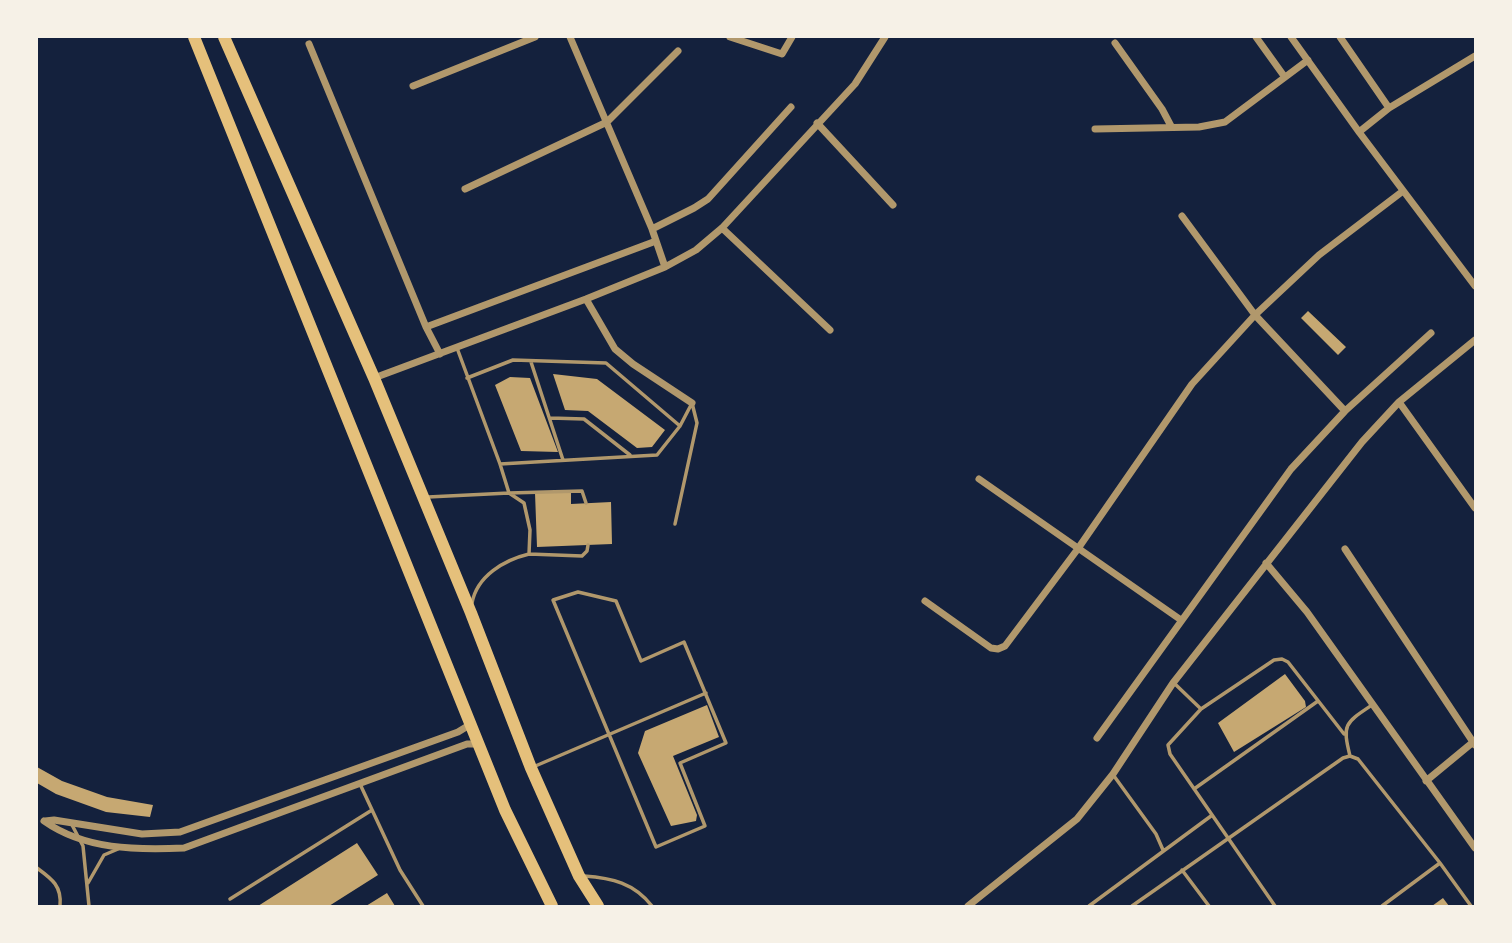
<!DOCTYPE html>
<style>
body{margin:0}
#map{position:relative;width:1512px;height:943px;overflow:hidden;background:#14213d;font-family:"PT Sans",sans-serif}
canvas{display:block}
.frame{position:absolute;inset:0;border:38px solid #f6f1e7;pointer-events:none}
</style>
<div id="map">
<canvas width="1512" height="943"></canvas>
<div class="frame"></div>
</div>
<script>
const g = document.querySelector('canvas').getContext('2d');
g.lineJoin = 'round';
function fill(path, color) {
  g.fillStyle = color;
  g.fill(path, 'evenodd');
}
function strokePath(path, color, width, dash) {
  g.strokeStyle = color;
  g.lineWidth = width;
  g.lineCap = dash ? 'butt' : 'round';
  g.setLineDash(dash || []);
  g.stroke(path);
}
const building = new Path2D(`
 M1308,311L1346,347L1338,355L1301,318Z
 M553,374L597,379L665,430L652,447L637,448L588,411L565,410Z
 M510,377L530,378L558,452L521,451L495,385Z
 M571,492V504L611,502L612,544L537,547L535,493Z
 M1285,674L1305,701L1306,707L1234,752L1218,723Z
 M707,705L719,737L673,756L697,815L696,821L671,826L638,753L645,731Z
 M37,767L62,781L107,797L153,805L150,817L106,812L56,794L37,783Z
 M357,843L378,875L329,906H258Z
 M387,893L395,906H366Z
 M1443,898L1449,906H1432Z`);
const service = new Path2D(`
 M457,348L500,464L509,493L582,491L586,503
 M531,362L563,460
 M467,378L513,360L606,363L680,426
 M550,418L584,419L630,455
 M500,464L657,455L680,426L691,405
 M428,497L509,493L524,503L530,530L529,554C504,560 477,576 472,603
 M675,524L697,423L692,403
 M529,554L582,556L587,551L588,545
 M578,592L616,601L641,661L684,642L726,743L680,763L705,826L656,847L553,600Z
 M1175,684L1201,709
 M1350,756C1342,724 1345,723 1372,705
 M533,767L706,693
 M1114,776L1156,834L1163,850
 M360,784L400,870L423,906
 M1194,789L1318,701
 M71,823L83,846L89,906
 M1440,863L1471,906
 M37,868C52,879 62,886 60,906
 M1182,870L1209,906
 M584,876C612,878 634,883 652,906
 M88,883L104,855L118,849
 M230,899L372,810
 M1089,906L1211,816
 M1132,906L1343,758L1350,756L1358,759L1440,863L1382,906
 M1275,906L1170,754L1168,745L1201,709L1274,660L1282,659L1288,662L1344,734`);
const minor = new Path2D(`
 M570,37L652,229L665,267
 M730,37L782,54L792,37
 M1256,37L1284,76
 M1291,37L1359,132L1475,286
 M1340,37L1389,108
 M1115,43L1162,109L1171,126
 M309,44L426,327L440,354
 M413,86L535,37
 M817,123L893,205
 M1095,129L1199,127L1225,122L1308,60
 M1359,132L1389,108L1475,56
 M465,189L607,122L678,51
 M1182,216L1255,315L1345,411
 M722,228L830,330
 M652,229L694,208L708,199L791,107
 M586,299L615,349L633,364L692,403
 M426,327L656,241
 M374,378L586,299L665,267L696,250L722,228L855,84L885,37
 M1399,402L1475,508
 M979,479L1181,620
 M1345,549L1475,745
 M1266,563L1307,612L1475,848
 M925,601L991,648L998,649L1005,646L1077,550L1192,384L1255,315L1319,255L1403,191
 M1097,738L1291,469L1345,411L1431,333
 M1426,781L1472,743
 M44,821C85,850 136,850 184,848L467,744H479
 M45,821L54,820L142,834L180,832L458,732L471,724
 M968,906L1077,819L1113,774L1173,683L1362,442L1399,402L1475,340`);
const trunk = new Path2D(`
 M194,37L505,810L552,906
 M224,37L374,378L471,613L531,768L579,876L598,906`);
fill(building, '#c6a872');
strokePath(service, '#b1986c', 3.5);
strokePath(minor, '#b1986c', 7);
strokePath(trunk, '#e5c07b', 12);
</script>
